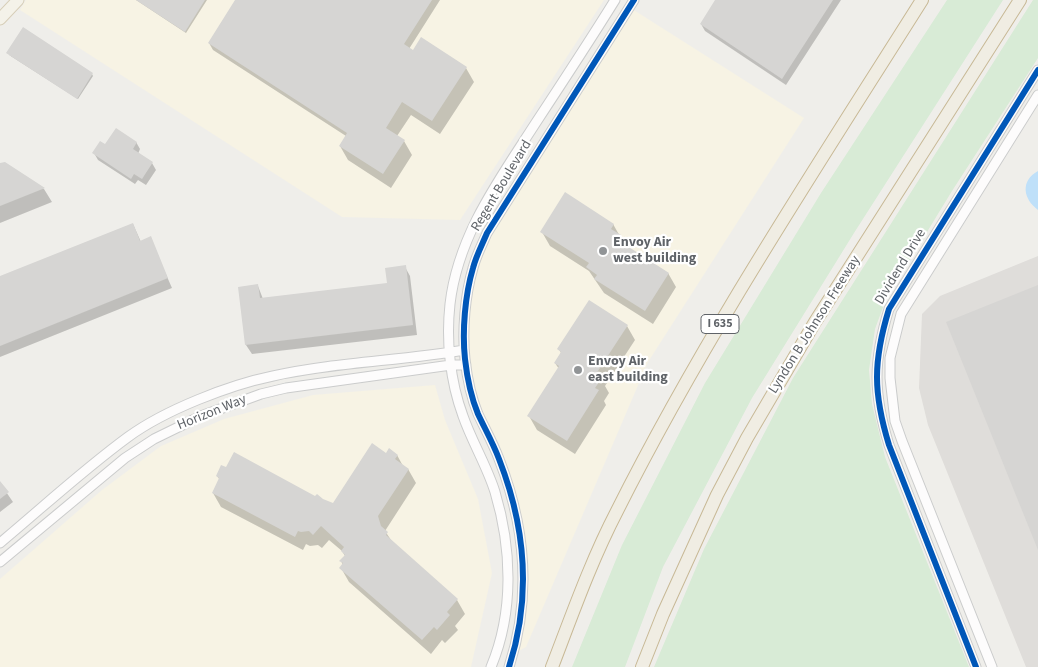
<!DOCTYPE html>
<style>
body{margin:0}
canvas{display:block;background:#efeeea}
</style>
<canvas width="1038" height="667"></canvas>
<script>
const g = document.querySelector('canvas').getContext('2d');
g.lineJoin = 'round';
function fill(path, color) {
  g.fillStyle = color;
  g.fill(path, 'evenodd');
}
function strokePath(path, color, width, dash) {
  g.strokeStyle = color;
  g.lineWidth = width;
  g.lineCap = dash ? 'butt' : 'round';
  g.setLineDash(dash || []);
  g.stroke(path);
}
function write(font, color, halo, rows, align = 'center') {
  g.font = font + ' "Source Sans 3",sans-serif';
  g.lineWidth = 4.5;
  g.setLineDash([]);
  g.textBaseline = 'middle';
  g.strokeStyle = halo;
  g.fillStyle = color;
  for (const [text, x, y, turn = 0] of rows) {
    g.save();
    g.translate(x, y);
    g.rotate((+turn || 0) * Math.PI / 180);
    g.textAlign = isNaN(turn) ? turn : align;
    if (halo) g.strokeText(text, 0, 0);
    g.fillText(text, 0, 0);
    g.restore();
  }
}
const commercial = new Path2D(`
 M26,0H604L460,220L342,217L20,10Z
 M629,7L804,118L648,362L526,647L513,654L518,628L520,525L478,414L465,360V310L477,256Z
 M435,385L445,420L478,499L492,573L471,667H0V579L102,490L161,446L224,419L313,395Z`);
const industrial = new Path2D(`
 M1038,256V667H1026L928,425L919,388L922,314L940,296Z`);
const green = new Path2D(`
 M947,0H1003L854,233L752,398L663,567L625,667H572L622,545L705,383L821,193Z
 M1033,0H1038V58L952,191L886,299L875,329L869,370L872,404L885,457L969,667H654L704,549L793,378Z`);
const water = new Path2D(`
 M1038,171V210C1023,199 1020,181 1038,171Z`);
const shadow = new Path2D(`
 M136,0H207L186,33Z
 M237,0H440L409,49L466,68L474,82L440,134L411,115L397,136L404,141L412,155L391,188L348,160L340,146L346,136L213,50L209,43Z
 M717,0H841L786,85L705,31L701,24Z
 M9,55L92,74L93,76L78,99Z
 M136,142L140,149L138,154L152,163L156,170L146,185L138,180L135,184L98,160L94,153L106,146Z
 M4,163L44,189L52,202L0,223V165Z
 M133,224L141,242L150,238L172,288L0,357V278Z
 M613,224L626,247L668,273L676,287L653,324L604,293L589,271L550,246L542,232Z
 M405,267L410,276L417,335L252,354L246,345L258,286L263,299L388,284Z
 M627,326L635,340L605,386L609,393L604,401L606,405L575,454L537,430L529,416L559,369L555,363L561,353L559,349Z
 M386,454L397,455L403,466L408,469L416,483L385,531L393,543L457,600L465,614L455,626L458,630L445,643L442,640L431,654L349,582L341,568L343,565L341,561L345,556L342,551L329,540L322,548L318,545L310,546L306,544L303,550L221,507L213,493L220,480L217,476L334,504Z
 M0,483L13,502L0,512Z`);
const building = new Path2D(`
 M136,0H205L185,32Z
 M235,0H432L404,44L413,50L421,37L467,67L432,121L402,102L386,128L405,140L383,174L339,146L347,133L208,43Z
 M715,0H833L782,79L700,24Z
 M23,27L93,73L77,99L6,53Z
 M116,128L137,142L133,149L153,162L142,179L134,174L131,179L92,153L100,141L105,144Z
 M5,162L45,188L0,206V163Z
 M565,192L614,224L611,229L621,235L618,240L669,273L645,311L594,279L597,275L586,267L589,263L540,232Z
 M133,223L140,241L151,236L168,278L0,346V276Z
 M406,265L413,325L245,345L238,287L258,284L260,298L387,283L385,268Z
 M1038,285V550L946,322Z
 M589,300L628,325L596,374L602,378L595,388L599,390L567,441L527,416L559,366L554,363L561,352L557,349Z
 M372,443L386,453L389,448L398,455L395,459L409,469L378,516L381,526L388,532L386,535L458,599L447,612L450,615L437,630L434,627L422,640L339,568L343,563L339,561L345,555L341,551L344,547L321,526L313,535L309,531L301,532L298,531L295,537L212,493L219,478L216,476L221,465L226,467L234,452L315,496L317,494L323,499L333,503Z
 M0,481L9,492L0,499Z`);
const minor = new Path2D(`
 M0,543C42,508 83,470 128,437C165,410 229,385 273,376C336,362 401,361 464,350
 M0,562L125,458L154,439L201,416L261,394L286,388L451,365H466
 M491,667C514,612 512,549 495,492C487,466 472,442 463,416C450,381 446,340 450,304C458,235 499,180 535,124C562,83 589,42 615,0
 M509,667C532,596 526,528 499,459C493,443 485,429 478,414C471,397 467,377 465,359C462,331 465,295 473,268C476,256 482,245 487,233L634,0
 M976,667L889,445C873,393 873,361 889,309L1038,70
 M992,667L902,441L895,421L890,378V358L901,314L1038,95`);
const major = new Path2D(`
 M0,19L18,0`);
const highway = new Path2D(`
 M552,667C572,615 591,561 617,511C706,334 816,168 922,0
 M642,667L663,614L717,495L747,438L815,322L1020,0`);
const cycleway = new Path2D(`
 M509,667C532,596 526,528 499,459C493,443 485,429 478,414C471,397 467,377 465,359C462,331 465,295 473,268C476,256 482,245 487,233L634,0
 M976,667L889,445C873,393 873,361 889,309L1038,70`);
const markers = [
 [603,251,5,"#919496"],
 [578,370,5,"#919496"]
];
const shields = [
 [720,324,38]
];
const shieldNames = [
 ["I 635",720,324]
];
const streetNames = [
 ["Regent Boulevard",502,186,-59],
 ["Dividend Drive",901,267,-59],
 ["Lyndon B Johnson Freeway",815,325,-58],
 ["Horizon Way",212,413,-22]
];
const poiNames = [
 ["Envoy Air",613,243],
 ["west building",613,259],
 ["Envoy Air",588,362],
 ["east building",588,378]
];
fill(commercial, '#f7f3e4');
fill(industrial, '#dfddda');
fill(green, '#d8ebd6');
fill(water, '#bfe0f9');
fill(shadow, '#0003');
fill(building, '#d6d5d3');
strokePath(minor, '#cbcccc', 11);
strokePath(major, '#d7ceb8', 13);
strokePath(highway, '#c8b996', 14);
strokePath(minor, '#fdfcfc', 9);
strokePath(major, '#f4f2e9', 11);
strokePath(highway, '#f0ede3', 12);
strokePath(cycleway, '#0057b8', 6);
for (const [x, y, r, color] of markers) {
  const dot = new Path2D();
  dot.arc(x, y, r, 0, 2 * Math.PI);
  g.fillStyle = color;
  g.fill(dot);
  strokePath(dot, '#fff', 2);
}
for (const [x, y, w] of shields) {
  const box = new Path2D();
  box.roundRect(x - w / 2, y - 9.5, w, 19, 4);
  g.fillStyle = '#fff';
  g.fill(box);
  strokePath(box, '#5f6368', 1);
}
write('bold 12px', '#5f6368', null, shieldNames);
write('14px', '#5f6368', '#fff', streetNames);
write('bold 14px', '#5f6368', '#fff', poiNames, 'left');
</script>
